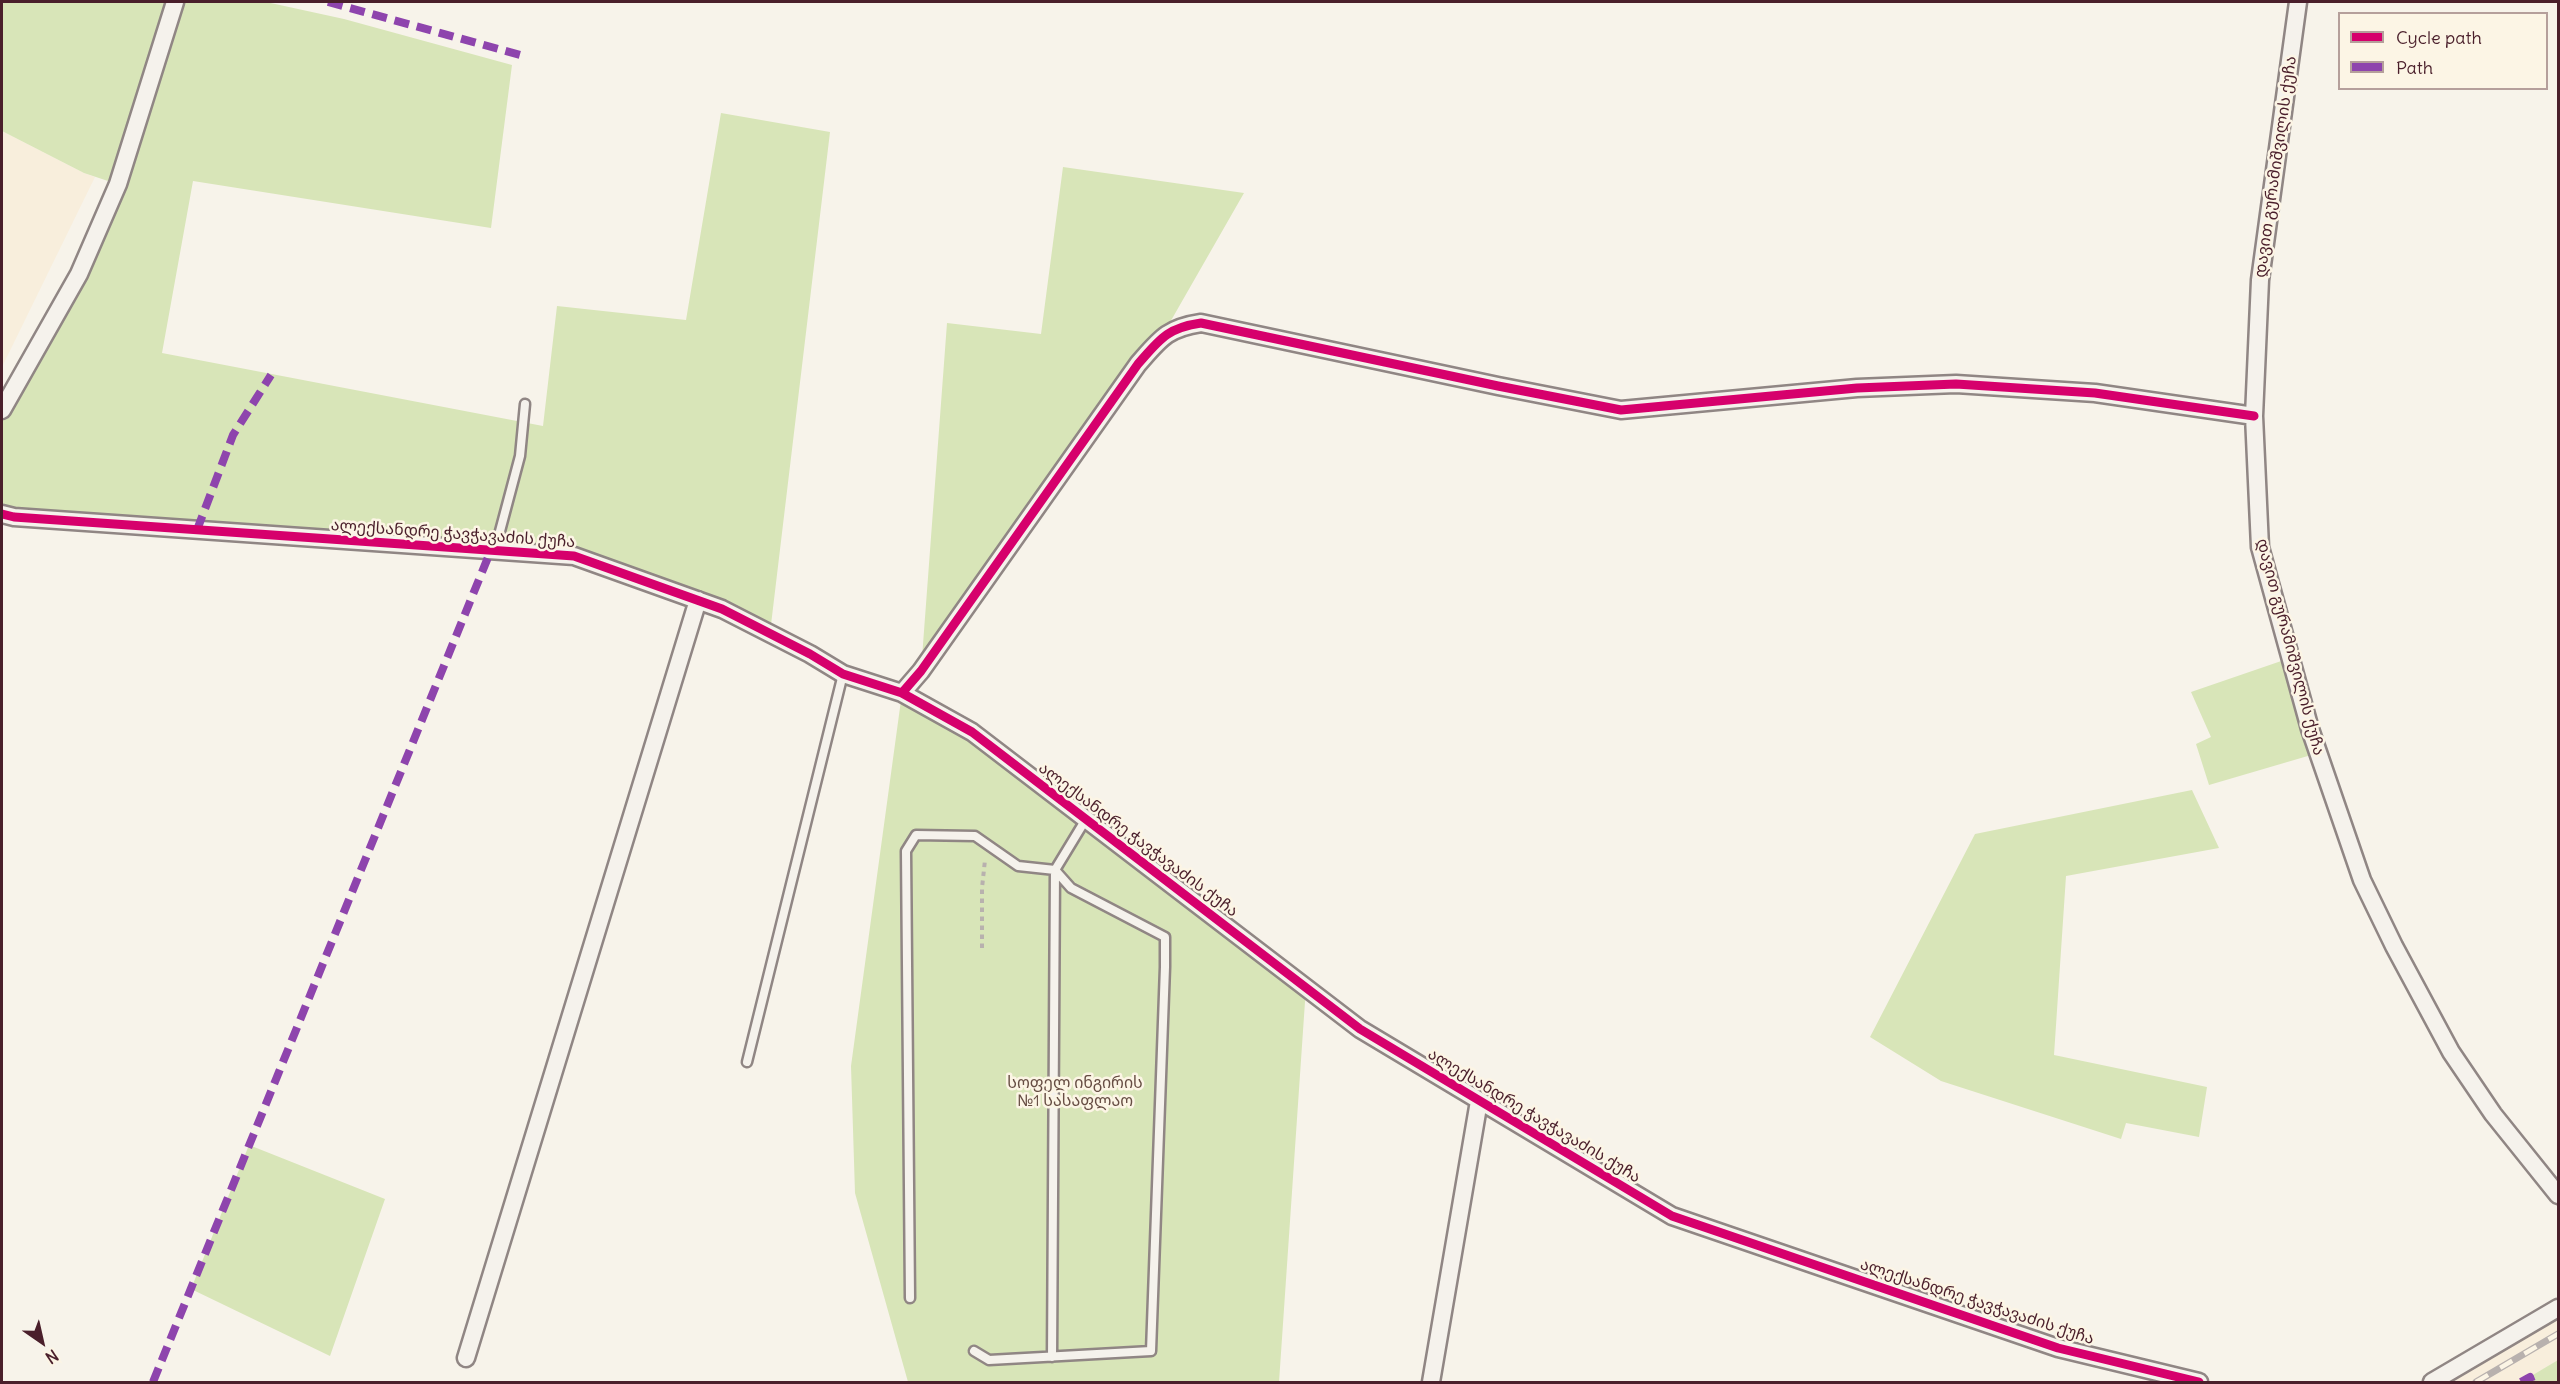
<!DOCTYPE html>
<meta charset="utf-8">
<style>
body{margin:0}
#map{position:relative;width:2560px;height:1384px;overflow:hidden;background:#f7f3ea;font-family:Delius,sans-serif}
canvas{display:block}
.frame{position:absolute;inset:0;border:3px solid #4a1f2b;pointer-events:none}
.legend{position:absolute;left:2338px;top:12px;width:210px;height:78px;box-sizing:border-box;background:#fcf5e5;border:2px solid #b59f9b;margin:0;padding:8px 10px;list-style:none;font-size:18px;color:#4a1f2b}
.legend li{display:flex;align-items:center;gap:12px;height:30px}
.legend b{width:30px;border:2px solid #b59f9b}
.north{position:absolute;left:12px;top:1312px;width:60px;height:60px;-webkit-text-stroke:4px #fcf5e5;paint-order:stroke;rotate:146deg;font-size:16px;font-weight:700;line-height:24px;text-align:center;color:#4a1f2b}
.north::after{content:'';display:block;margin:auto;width:21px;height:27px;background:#4a1f2b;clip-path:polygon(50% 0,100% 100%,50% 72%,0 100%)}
</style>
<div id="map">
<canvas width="2560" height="1384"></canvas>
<div class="frame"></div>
<ul class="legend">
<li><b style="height:8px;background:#d6006c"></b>Cycle path</li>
<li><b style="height:8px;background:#8e44ad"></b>Path</li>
</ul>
<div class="north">N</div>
</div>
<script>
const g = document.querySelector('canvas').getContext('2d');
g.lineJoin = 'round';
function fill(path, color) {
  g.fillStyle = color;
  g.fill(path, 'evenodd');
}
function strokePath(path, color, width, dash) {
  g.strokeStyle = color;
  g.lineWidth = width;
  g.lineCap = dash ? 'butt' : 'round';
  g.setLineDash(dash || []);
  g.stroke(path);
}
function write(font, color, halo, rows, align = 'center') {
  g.font = font + ' Delius,"Noto Sans Georgian",sans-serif';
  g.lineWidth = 5;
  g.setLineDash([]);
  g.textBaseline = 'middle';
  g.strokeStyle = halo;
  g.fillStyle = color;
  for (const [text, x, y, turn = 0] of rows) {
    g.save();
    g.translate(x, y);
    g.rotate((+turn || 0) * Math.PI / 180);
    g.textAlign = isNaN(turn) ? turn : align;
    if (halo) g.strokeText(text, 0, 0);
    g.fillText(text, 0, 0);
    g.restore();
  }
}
const built = new Path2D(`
 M2,131L84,173L95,177L2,367Z
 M2558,1308V1360L2521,1382H2432Z`);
const green = new Path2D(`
 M2,2H266L344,19L512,65L491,228L193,181L162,353L543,426L557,306L686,320L721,113L830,132L770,633L574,556L2,514V410L117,184L84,173L2,131Z
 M1063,167L1244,193L1161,338L921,671L947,323L1041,334Z
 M2290,658L2318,753L2209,785L2196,744L2211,737L2191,692Z
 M902,693L972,732L1306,987L1279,1382H908L855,1193L851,1066Z
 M2192,790L2219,848L2066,876L2054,1055L2207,1087L2199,1137L2126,1123L2121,1139L1941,1081L1870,1037L1975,834Z
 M249,1145L385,1199L330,1356L191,1289Z
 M2558,1360V1382H2521Z`);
const path = new Path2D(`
 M982,948V888L985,860`);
const service = new Path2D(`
 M495,550L520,456L525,404
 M747,1062L843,674
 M910,1298L906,851L916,835L975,836L1018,866L1055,870L1071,888L1165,937V967L1151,1351L989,1360L974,1351
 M1052,1357L1055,870L1086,819`);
const minor = new Path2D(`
 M2298,2L2260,280L2254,416L2260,547L2310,729L2362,880L2394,946L2451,1052L2493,1114L2558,1195
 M2,410L79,274L118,184L175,2
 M2,514L14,517L574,556L722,609L810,654L843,674L902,693L972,732L1360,1029L1672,1216L2058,1348L2199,1382
 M902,693L921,671L1138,364C1160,339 1167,328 1201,323L1498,386L1621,410L1857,388L1956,384L2095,393L2254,416
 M466,1358L698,600
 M1431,1382L1479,1101
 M2432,1382L2558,1308`);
const rail = new Path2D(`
 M2476,1382L2558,1334`);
const quiet = new Path2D(`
 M328,2L524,56
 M197,530L233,435L271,375
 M153,1382L491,550
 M2521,1382L2530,1377L2532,1382`);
const cycleway = new Path2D(`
 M2,514L14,517L574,556L722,609L810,654L843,674L902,693L972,732L1360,1029L1672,1216L2058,1348L2199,1382
 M902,693L921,671L1138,364C1160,339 1167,328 1201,323L1498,386L1621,410L1857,388L1956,384L2095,393L2254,416`);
const streetNames = [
 ["დავით გურამიშვილის ქუჩა",2276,167,-82],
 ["ალექსანდრე ჭავჭავაძის ქუჩა",453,534,4],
 ["დავით გურამიშვილის ქუჩა",2290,647,75],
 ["ალექსანდრე ჭავჭავაძის ქუჩა",1138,840,37],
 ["ალექსანდრე ჭავჭავაძის ქუჩა",1534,1116,31],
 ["ალექსანდრე ჭავჭავაძის ქუჩა",1977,1302,18]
];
const parkNames = [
 ["სოფელ ინგირის",1075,1083],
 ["№1 სასაფლაო",1075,1101]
];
fill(built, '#f8eedc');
fill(green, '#d8e5b8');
strokePath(service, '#908684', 13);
strokePath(minor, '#908684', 21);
strokePath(path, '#b8b1ae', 4, [4.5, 4.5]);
strokePath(service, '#f5f2ec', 8);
strokePath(minor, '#f5f2ec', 16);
strokePath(rail, '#b8b1ae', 7);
strokePath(rail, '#fcf5e5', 4.5, [14]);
strokePath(quiet, '#8e44ad', 8, [15, 8]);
strokePath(cycleway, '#d6006c', 9);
write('16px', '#4a1f2b', '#fcf5e5', streetNames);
write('16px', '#674e44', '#fcf5e5', parkNames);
</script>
